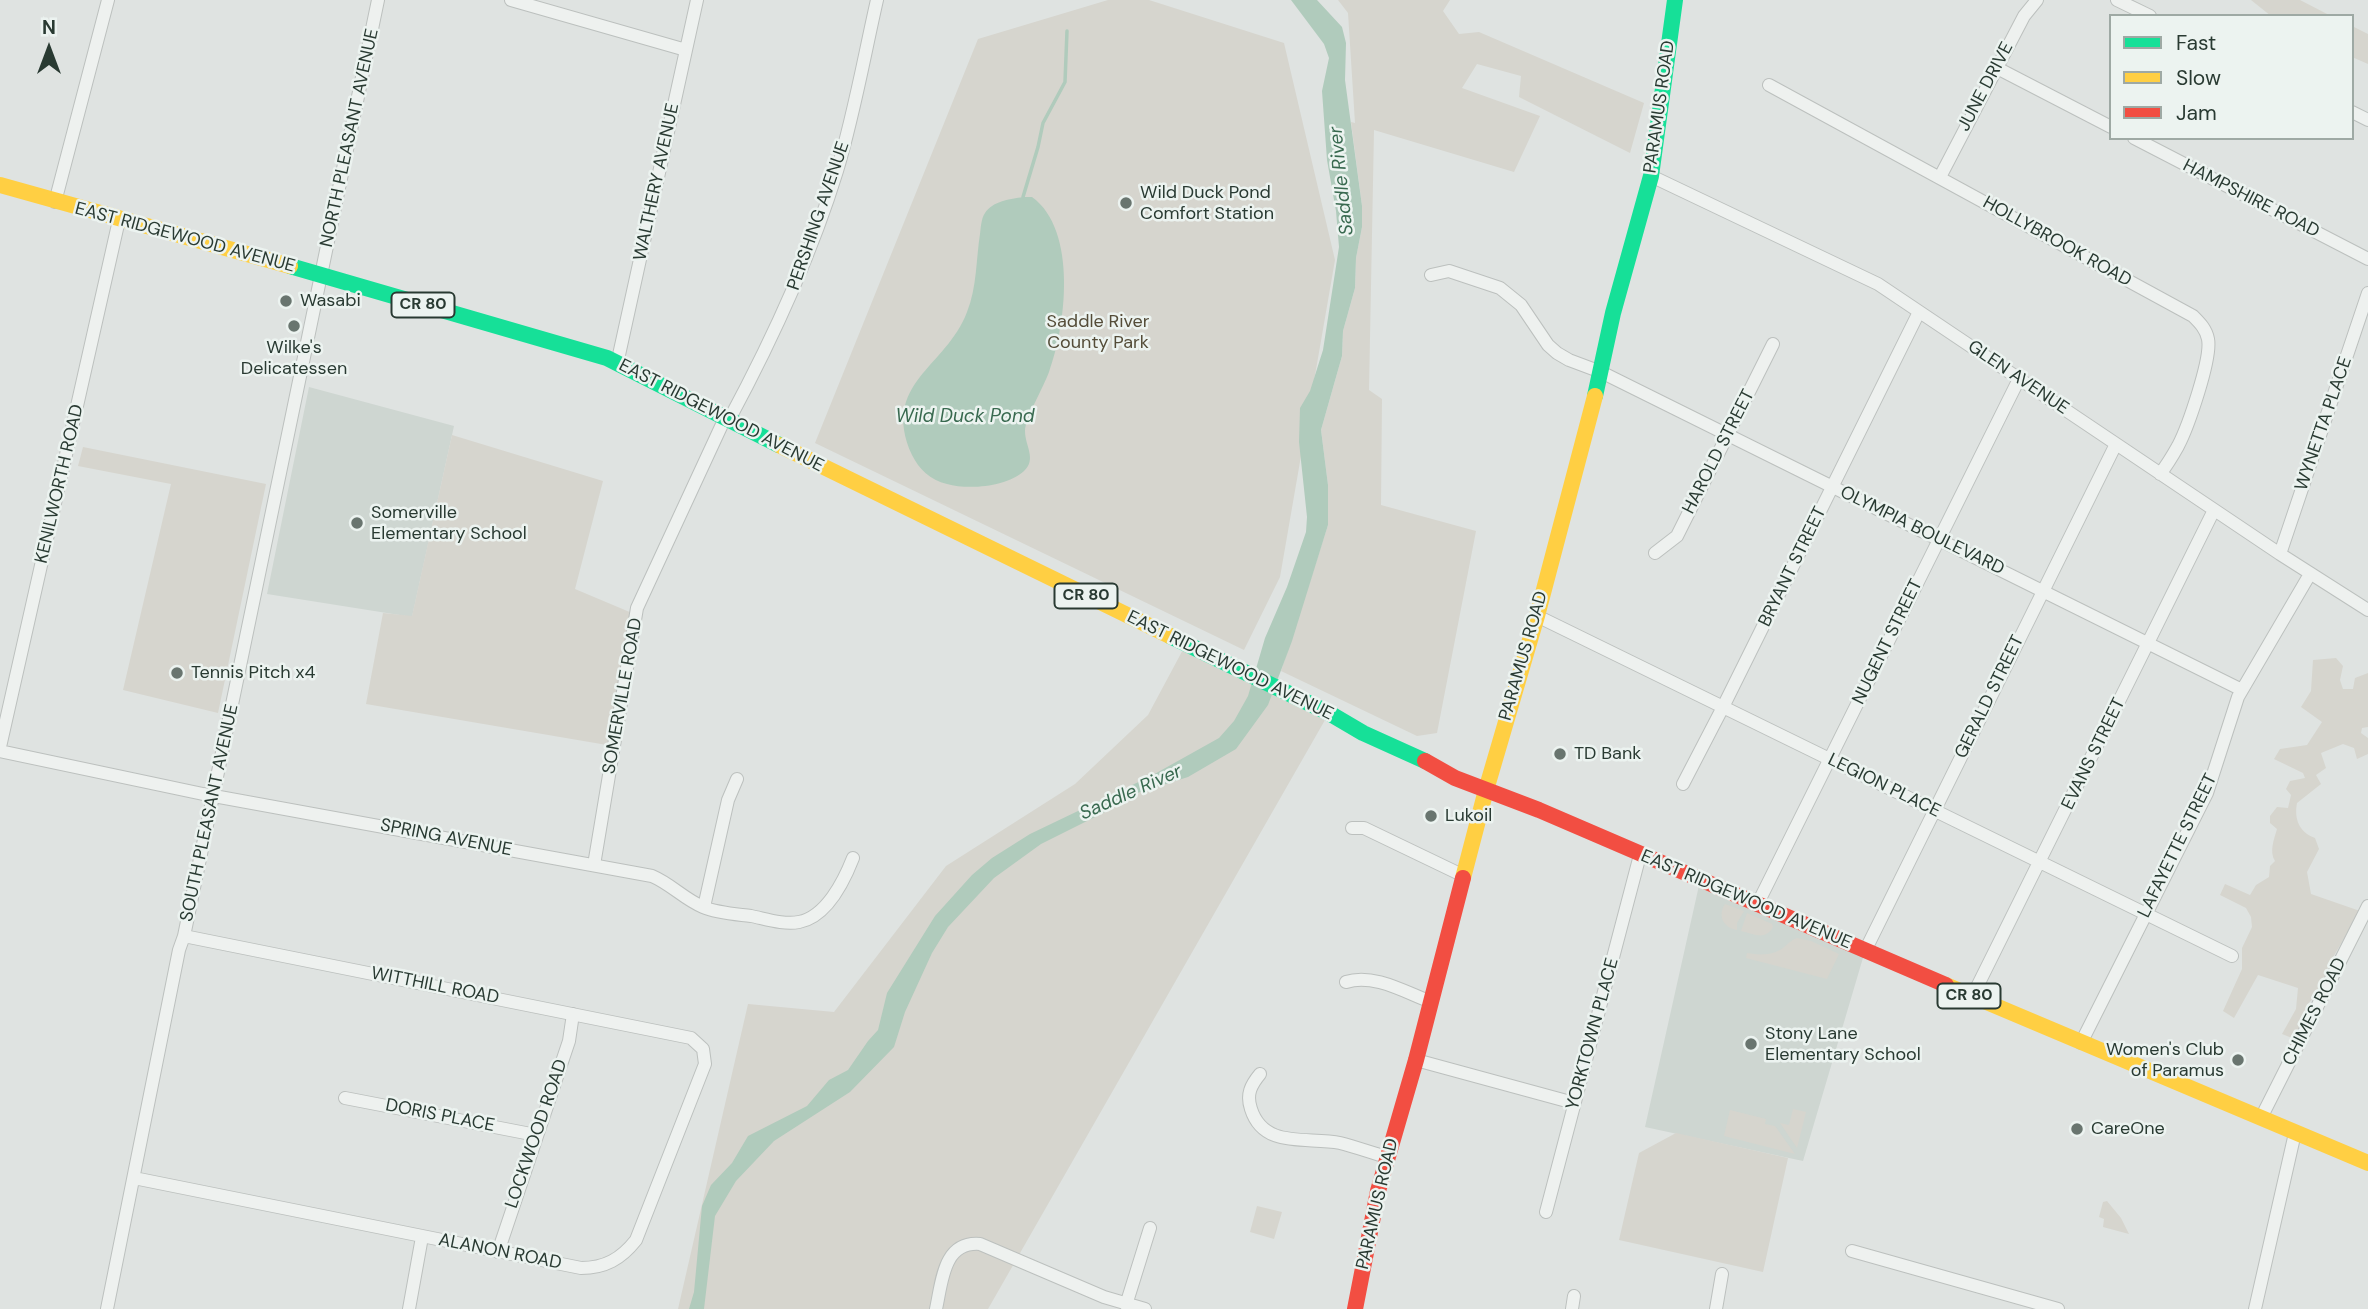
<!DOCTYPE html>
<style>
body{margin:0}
#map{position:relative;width:2368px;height:1309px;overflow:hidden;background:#dfe3e1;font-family:"DM Sans",sans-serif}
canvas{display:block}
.legend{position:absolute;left:2109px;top:14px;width:245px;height:126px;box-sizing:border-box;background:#ecf3f0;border:2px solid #9ea9a4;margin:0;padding:9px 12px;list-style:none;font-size:21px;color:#293a32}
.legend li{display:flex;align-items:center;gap:14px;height:35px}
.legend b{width:35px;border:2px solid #9ea9a4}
.north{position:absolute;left:14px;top:14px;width:70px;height:70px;-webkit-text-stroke:5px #ecf3f0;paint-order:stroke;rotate:0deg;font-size:19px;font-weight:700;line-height:28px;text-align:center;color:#293a32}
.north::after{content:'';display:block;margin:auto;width:24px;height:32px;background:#293a32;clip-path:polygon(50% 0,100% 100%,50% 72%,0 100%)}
</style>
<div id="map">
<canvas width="2368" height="1309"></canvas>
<ul class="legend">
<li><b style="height:9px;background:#16e098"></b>Fast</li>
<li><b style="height:9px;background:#ffcf43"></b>Slow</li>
<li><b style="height:9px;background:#f24e42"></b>Jam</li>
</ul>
<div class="north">N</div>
</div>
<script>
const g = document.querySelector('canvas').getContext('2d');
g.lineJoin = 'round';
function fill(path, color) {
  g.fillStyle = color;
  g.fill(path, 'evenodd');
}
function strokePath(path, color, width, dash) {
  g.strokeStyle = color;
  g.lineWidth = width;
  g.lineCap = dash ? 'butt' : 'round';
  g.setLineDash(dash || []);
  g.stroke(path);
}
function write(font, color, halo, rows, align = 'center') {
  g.font = font + ' "DM Sans",sans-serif';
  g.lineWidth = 5;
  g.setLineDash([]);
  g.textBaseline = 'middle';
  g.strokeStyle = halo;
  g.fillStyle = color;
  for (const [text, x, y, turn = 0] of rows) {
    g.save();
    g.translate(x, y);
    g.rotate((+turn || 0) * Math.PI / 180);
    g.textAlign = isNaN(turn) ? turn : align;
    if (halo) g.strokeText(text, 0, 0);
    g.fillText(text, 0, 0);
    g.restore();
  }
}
const built = new Path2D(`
 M309,387L454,426L412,617L267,594Z
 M1700,881L1865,951L1803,1161L1645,1127Z`);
const green = new Path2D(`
 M1108,0H1149L1284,43L1335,260L1280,577L1244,650L815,443L978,39Z
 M1338,0H1450L1443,11L1459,34L1479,32L1644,103L1630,153L1519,97L1521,76L1477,64L1462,88L1540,116L1514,172L1374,130L1369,390L1382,399L1381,505L1476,531L1437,733L1417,736L1281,671L1328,525V485L1321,430L1342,356L1343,331L1355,288L1356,258L1362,227V206L1351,122L1355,123L1348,13Z
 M2251,0H2300L2331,16H2271Z
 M2352,26L2368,34V64L2352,57Z
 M452,435L603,481L575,589L632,613L607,745L366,704L383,613L412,616Z
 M83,447L266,484L218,713L123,690L171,484L78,466Z
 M1186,644L1329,713L988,1309H678L748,1004L834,1012L946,866L1075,784L1148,715Z
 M2336,658L2343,666L2340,680L2343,689H2353L2355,678L2368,673V727L2362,728L2361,733L2368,738V754L2357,759L2354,748L2343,744L2321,753L2326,768L2316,775L2321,784L2297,803C2294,819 2299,832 2315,838L2319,849L2307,872L2311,894L2360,911L2328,966L2324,986L2307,1005L2308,1015L2297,1040L2282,1034L2296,1009L2298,988L2258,975L2234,1018L2223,1011L2242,969V948L2252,927L2251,917L2246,908L2220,895L2225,884L2250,895L2256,885L2269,877L2270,866L2275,861C2269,852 2274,839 2277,829L2270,823V816L2277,807L2288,808L2291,795L2286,789L2290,781L2305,778L2303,773L2274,759L2280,749L2307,745L2322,722L2301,707L2311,691L2313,660Z
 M1725,904L1744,911L1737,923V930C1724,928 1717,916 1725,904Z
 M1747,913L1772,924L1773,927C1765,941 1754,934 1741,931Z
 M1797,938L1811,941L1839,954L1827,979L1746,958L1747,953C1759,955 1772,956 1783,948C1788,944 1791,940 1797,938Z
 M1793,1109L1806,1112L1797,1148L1780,1123L1789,1125Z
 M1730,1110L1766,1119L1765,1124L1775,1126L1795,1154L1724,1136Z
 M1676,1133L1788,1158L1763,1272L1619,1240L1639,1153Z
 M2107,1201L2121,1218L2129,1234L2103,1227L2104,1219L2099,1217L2103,1202Z
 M1257,1206L1282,1212L1274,1239L1250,1232Z`);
const water = new Path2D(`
 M1291,0H1317L1342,27L1346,43L1345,80L1362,206V227L1356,258L1355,288L1343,331L1342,356L1321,430L1328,485V525L1292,641L1268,705L1236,749L1188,777L1131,795L1103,813L1041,844L994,878L948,927L932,953L905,1012L894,1047L850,1092L774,1141L736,1181L715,1216L704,1309H689L694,1292L702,1206L711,1185L732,1163L748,1136L807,1106L829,1080L848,1070L868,1041L878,1030L887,993L935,916L972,875L992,858L1030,834L1151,776L1219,738L1234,721L1248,696L1265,638L1287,587L1306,532L1307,517L1299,442L1300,408L1310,391L1323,350L1339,247L1336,211L1327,160L1322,91L1329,58L1324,44Z
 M1023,197H1032C1078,230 1066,327 1049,372C1044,386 1025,419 1025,431C1025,446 1037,459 1024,471C1007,487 968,490 947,484C930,480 919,469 912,455C880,383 946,368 967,312C977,287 976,259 980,234C981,227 981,219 985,213C993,201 1010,199 1023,197Z`);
const stream = new Path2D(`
 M1023,197L1038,147L1043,123L1065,82L1067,31`);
const street = new Path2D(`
 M511,0L686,50
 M2117,0L2150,16
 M1997,68L2111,127
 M1769,85L2193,316C2200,323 2206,329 2208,339C2212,358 2188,427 2178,446C2173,455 2167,465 2160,474
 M2352,112L2368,120
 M2134,138L2368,259
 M1651,176L1878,284L2280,554L2368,610
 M1940,177L2024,16L2037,0
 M55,202L108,0
 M1431,275L1449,271L1500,288L1521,305L1548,345L1557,353L1569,360L1601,372L2242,690
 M617,364L697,0
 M729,420C772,340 810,259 837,171C854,115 864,57 877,0
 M1655,553L1677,536L1773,344
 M2280,554L2368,293
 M1537,616L2232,956
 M0,747L119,220
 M0,751L203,794L652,876C671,884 684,899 703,907C717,913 735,914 751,916C766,919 784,925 799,922C826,917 844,881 853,858
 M1683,784L1723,707L1919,312
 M1352,828H1364L1464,876
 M594,865L637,608L725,418
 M1757,905L2019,379
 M704,907L728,800L737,779
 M1865,951L2116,444
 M1346,982C1373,973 1405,992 1431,1002
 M1972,997L2214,510
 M2081,1043L2207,793L2238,697L2310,574
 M1416,1060L1574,1103
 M1260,1074C1251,1085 1246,1094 1251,1109C1264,1150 1309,1136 1340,1143C1356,1147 1372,1153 1387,1157
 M345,1098L536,1135
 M2261,1118L2368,906
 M134,1178L581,1268C605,1268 621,1259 636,1240L705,1064L703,1049L691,1038L184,936
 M1546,1212L1640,855
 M1852,1251L2058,1309
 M498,1252L569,1041L573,1014
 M1126,1305L1150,1228
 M107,1309L179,950L184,936L378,0
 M409,1309L422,1237
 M936,1309C942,1282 943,1241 980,1244L1104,1297L1145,1309
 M1572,1309L1574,1296
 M1716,1309L1722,1274
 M2255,1309L2295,1133`);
const fast = new Path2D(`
 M290,266L607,358L779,445
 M1595,396L1613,313L1651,176L1675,0
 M1170,636L1329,713L1363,733L1425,761`);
const slow = new Path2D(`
 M0,185L290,266
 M779,445L1170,636
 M1463,878L1486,790L1537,616L1595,396
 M1946,985L2368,1163`);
const jam = new Path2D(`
 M1425,761L1455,778L1539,810L1946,985
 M1355,1309L1378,1191L1416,1060L1463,878`);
const markers = [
 [1126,203,7,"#69756f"],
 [286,301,7,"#69756f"],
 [294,326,7,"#69756f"],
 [357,523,7,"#69756f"],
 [177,673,7,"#69756f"],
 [1560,754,7,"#69756f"],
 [1431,816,7,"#69756f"],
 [1751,1044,7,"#69756f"],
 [2238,1060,7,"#69756f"],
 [2077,1129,7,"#69756f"]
];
const shields = [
 [423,305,63],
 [1086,596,63],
 [1969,996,63]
];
const shieldNames = [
 ["CR 80",423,305],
 ["CR 80",1086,596],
 ["CR 80",1969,996]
];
const streetNames = [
 ["JUNE DRIVE",1986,87,-62],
 ["PARAMUS ROAD",1660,107,-82],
 ["NORTH PLEASANT AVENUE",350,138,-78],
 ["WALTHERY AVENUE",657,182,-78],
 ["HAMPSHIRE ROAD",2251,199,27],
 ["PERSHING AVENUE",819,216,-71],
 ["EAST RIDGEWOOD AVENUE",185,238,15],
 ["HOLLYBROOK ROAD",2057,242,29],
 ["GLEN AVENUE",2018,378,34],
 ["EAST RIDGEWOOD AVENUE",721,416,27],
 ["WYNETTA PLACE",2324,424,-71],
 ["HAROLD STREET",1719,452,-63],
 ["KENILWORTH ROAD",60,484,-77],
 ["OLYMPIA BOULEVARD",1922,531,26],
 ["BRYANT STREET",1793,567,-64],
 ["NUGENT STREET",1888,642,-64],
 ["PARAMUS ROAD",1524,656,-74],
 ["EAST RIDGEWOOD AVENUE",1230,666,26],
 ["SOMERVILLE ROAD",623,696,-80],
 ["GERALD STREET",1990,697,-64],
 ["EVANS STREET",2094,754,-64],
 ["LEGION PLACE",1884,786,26],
 ["SOUTH PLEASANT AVENUE",210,813,-78],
 ["SPRING AVENUE",446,838,11],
 ["LAFAYETTE STREET",2178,846,-64],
 ["EAST RIDGEWOOD AVENUE",1746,900,23],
 ["WITTHILL ROAD",435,986,11],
 ["CHIMES ROAD",2315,1012,-63],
 ["YORKTOWN PLACE",1593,1034,-75],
 ["DORIS PLACE",440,1116,11],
 ["LOCKWOOD ROAD",537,1134,-71],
 ["PARAMUS ROAD",1378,1204,-77],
 ["ALANON ROAD",500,1252,11]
];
const poiNames = [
 ["Wild Duck Pond",1140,193],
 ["Comfort Station",1140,214],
 ["Wasabi",300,301],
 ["Wilke's",294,348,"center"],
 ["Delicatessen",294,369,"center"],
 ["Somerville",371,513],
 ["Elementary School",371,534],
 ["Tennis Pitch x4",191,673],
 ["TD Bank",1574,754],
 ["Lukoil",1445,816],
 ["Stony Lane",1765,1034],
 ["Elementary School",1765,1055],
 ["Women's Club",2224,1050,"right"],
 ["of Paramus",2224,1071,"right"],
 ["CareOne",2091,1129]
];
const parkNames = [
 ["Saddle River",1098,322],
 ["County Park",1098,343]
];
const waterNames = [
 ["Saddle River",1342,181,-96],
 ["Wild Duck Pond",965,417],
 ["Saddle River",1131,793,-24]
];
fill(built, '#ced6d1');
fill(green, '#d6d5ce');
fill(water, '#b0cbbc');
strokePath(stream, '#b0cbbc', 3.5);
strokePath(street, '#bcc0be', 14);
strokePath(street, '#eef1ef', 12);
strokePath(fast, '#16e098', 16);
strokePath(slow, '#ffcf43', 16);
strokePath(jam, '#f24e42', 16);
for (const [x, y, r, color] of markers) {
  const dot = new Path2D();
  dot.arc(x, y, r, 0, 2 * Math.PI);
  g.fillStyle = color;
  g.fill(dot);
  strokePath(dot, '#ecf3f0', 2.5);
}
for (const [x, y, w] of shields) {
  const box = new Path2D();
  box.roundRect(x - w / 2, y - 12.5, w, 25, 5);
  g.fillStyle = '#ecf3f0';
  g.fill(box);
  strokePath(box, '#293a32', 2);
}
write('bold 16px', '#293a32', null, shieldNames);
write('18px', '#293a32', '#ecf3f0', streetNames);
write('18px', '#293a32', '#ecf3f0', poiNames, 'left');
write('18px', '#544c38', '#ecf3f0', parkNames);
write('italic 19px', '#38694f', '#ecf3f0', waterNames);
</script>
